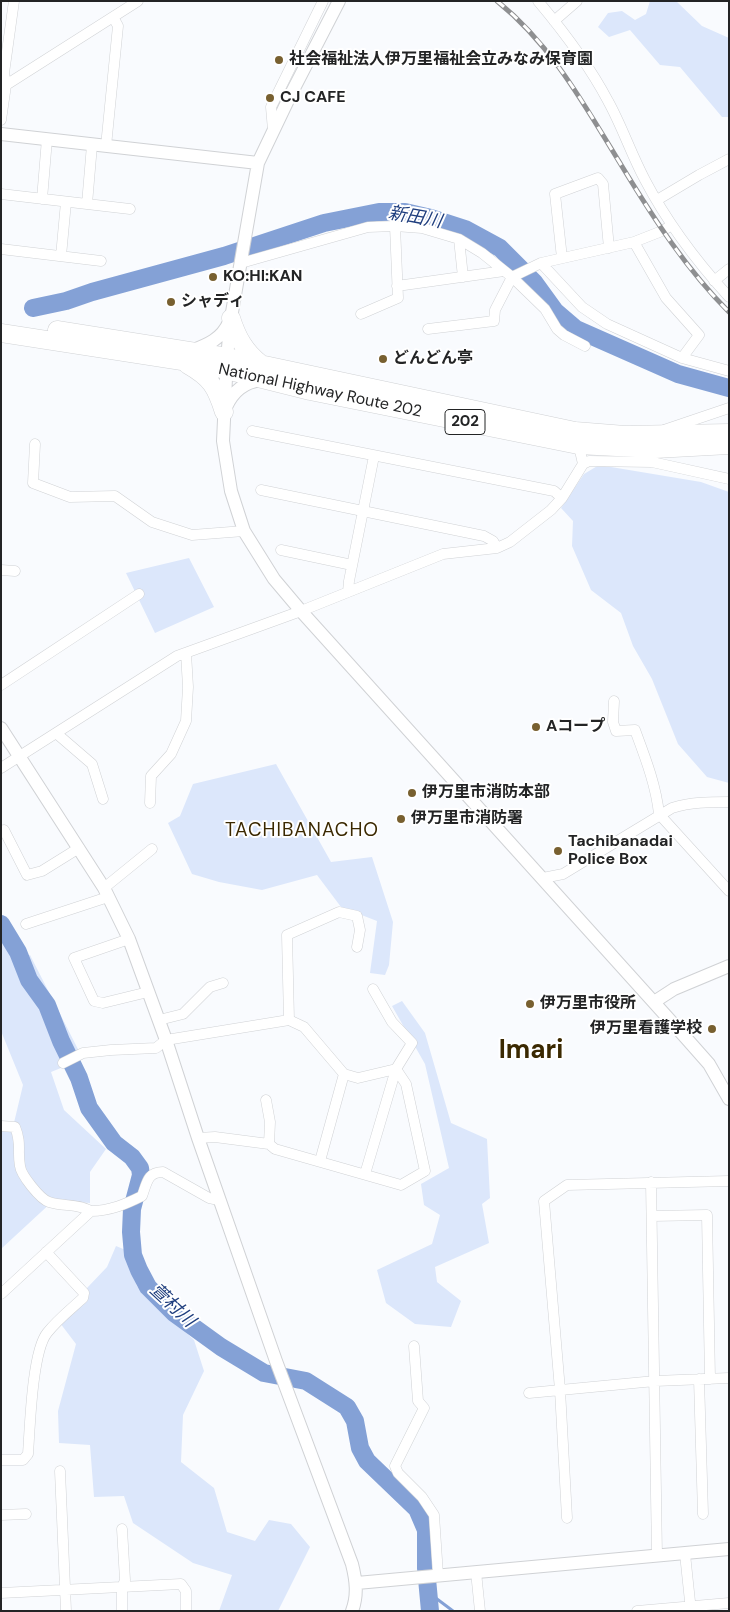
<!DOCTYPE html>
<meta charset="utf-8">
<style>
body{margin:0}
#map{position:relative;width:730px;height:1612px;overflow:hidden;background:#f9fbfe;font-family:"DM Sans",sans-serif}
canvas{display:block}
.frame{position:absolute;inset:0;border:2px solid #232425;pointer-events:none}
</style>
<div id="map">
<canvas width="730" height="1612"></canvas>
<div class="frame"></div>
</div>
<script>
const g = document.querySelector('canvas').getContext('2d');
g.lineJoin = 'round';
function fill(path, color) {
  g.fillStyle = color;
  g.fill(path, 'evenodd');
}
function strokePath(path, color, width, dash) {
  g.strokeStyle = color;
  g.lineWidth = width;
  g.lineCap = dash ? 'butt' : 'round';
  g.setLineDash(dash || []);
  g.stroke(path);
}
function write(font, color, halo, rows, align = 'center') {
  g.font = font + ' "DM Sans","Noto Sans JP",sans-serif';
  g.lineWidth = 4;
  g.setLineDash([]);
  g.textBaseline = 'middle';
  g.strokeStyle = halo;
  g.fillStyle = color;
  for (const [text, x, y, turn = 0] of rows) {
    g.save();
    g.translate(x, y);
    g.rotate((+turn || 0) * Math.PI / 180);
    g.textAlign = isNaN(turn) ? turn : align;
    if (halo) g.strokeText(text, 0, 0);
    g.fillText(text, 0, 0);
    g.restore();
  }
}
const green = new Path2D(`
 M650,1H676L702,26L729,38V117H722L680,67L660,65L630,30L609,37L598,27L608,13L622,11L635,20L646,14Z
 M599,465L701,482L729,492V783L707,777L678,744L652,679L633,646L621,613L591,590L572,546L573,521L561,508L584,474Z
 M189,558L214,607L155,633L126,573Z
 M276,764L331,862L372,857L393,922L389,965L385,975L370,973L377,921L341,907L317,875L262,890L219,882L192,874L168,823L180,816L193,784Z
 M1,910L2,916L23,957L30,955L83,1059L51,1072L64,1110L106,1149L90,1172V1203L54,1200L1,1249V1131H12L23,1085L1,1031Z
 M402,1001L425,1033L451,1123L487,1139L490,1198L482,1204L489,1243L435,1267L437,1282L461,1301L451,1327L415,1324L386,1303L377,1270L432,1244L440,1215L424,1205L421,1184L449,1168L425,1064L392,1006Z
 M116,1246L128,1251L137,1286L194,1340L204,1371L183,1415L181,1462L214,1488L227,1532L255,1541L269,1520L291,1524L310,1547L278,1611H219L232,1575L193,1563L133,1523L124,1496L94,1497L90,1445L59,1443L58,1411L76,1344L60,1323L87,1297V1288L107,1267Z`);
const stream = new Path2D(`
 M429,1593L453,1611`);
const river = new Path2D(`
 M33,308L66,301L92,292L224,256L324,223L379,212H405L431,218L465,229L500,248L534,282L555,311L576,329L678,374L729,388
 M1,924L18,952L29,980L47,1005L61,1041L79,1078L89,1108L114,1143L132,1157L140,1168L141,1175L132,1209L131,1232L133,1255L139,1270L148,1287L174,1313L221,1347L264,1373L306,1381L347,1407L355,1421L360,1448L367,1461L417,1509L426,1530V1568L430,1611`);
const minor = new Path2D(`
 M538,1C564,32 589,65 608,101C622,126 631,154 645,180C667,222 697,262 729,297
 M554,21L577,1
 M6,85L4,73L14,1
 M1,120L6,85L138,1
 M273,130L271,107L323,1
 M106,146L118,26L113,17
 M1,194L130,209
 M42,199L47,139
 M657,200L699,175L729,159
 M87,204L92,145
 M459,239L463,277
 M634,242L666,298L699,335L682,358
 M1,249L101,261
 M61,256L66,202
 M562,258L555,194L598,178L603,184L609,248
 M241,263L368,227L395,226L422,228L459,239L482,253L512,277L545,309L557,329L564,335L585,346
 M541,263L582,307L607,324L682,358L729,371
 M714,281L729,269
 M397,286L504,271
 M361,314L398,298L395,226
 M428,329L494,321L495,310L512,277L541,263L634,242L662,231L672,225
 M664,430L729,408
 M252,431L554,491L562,498
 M35,444L33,483L70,497L115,496L152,522L192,535L244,531
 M583,464L589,461L652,462L729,479
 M261,490L484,536L493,541L497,548
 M281,550L352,565
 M1,570L15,571
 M348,592L349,581L374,456
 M1,685L139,594
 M614,701L613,722L616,731L635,730C645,757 656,785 659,814L729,891
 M56,733L92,764L103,799
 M1,768L177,656L301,611L443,554L497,548L510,542L551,510L562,498L583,464L578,442
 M150,803L151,776L171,754L186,721L188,687L186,653
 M1,831L4,830L27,875L42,871L79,848
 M543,878L563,874L672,808C691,802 709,802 729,802
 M104,888L152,849
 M26,924L108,897
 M129,939L74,958L94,1001L103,1003L148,992
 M159,1020L183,1014L210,987L223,983
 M289,1020L287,935L339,912L357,916L360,930L357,947
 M63,1063L83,1053L111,1050L156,1048L166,1040L289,1020L304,1027L344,1074L320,1161
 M344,1074L358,1078L396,1069L412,1043L392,1022L373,989
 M266,1100L270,1122L269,1144
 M1,1126L15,1127C22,1144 17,1150 20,1166C21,1175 40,1199 49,1202C64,1207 77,1203 91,1211
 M198,1138L215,1137L269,1144L275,1149L401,1185L425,1171L406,1084L396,1069L365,1174
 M651,1182L657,1556
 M652,1216L707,1215L710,1379
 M1,1294L91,1211C110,1211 126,1204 142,1196C147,1183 147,1172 163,1172L209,1198L219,1200
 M414,1346L418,1401L424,1408L395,1466L398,1473L422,1497L434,1515L438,1575
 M699,1379L703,1514
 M529,1393L655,1381L729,1378
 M1,1460H23L28,1454C30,1427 32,1352 47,1333C57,1320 71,1309 83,1298L84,1293L46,1252
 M60,1471L66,1611
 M1,1515L26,1514
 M567,1518L560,1390L544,1201L567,1185L729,1181
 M685,1554L691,1611
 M476,1572L480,1611
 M1,1593L181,1584L186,1591V1611
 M122,1611V1588L125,1580L122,1529
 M637,1611L729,1603`);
const tertiary = new Path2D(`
 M339,1L290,96L258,163L231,318L227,357L223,441L231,491L244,531L274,579L301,611L686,1038L709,1064L729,1099
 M1,134L258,163
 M191,351C207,345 222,339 229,322
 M226,407C233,391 244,382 261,380
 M1,728L104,888L129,939L166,1040L198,1138L276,1361L352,1564C356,1580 358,1595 352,1611
 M654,1002L674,989L729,966
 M357,1583L729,1549`);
const trunk = new Path2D(`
 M231,318C237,337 245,352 261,364
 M57,330L227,357L575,431L625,435L729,433
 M1,333L182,361L226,370L310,391L578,445L655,449L729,445
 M188,365C211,378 216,387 224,412`);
const rail = new Path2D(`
 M497,1C553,46 586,108 623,168C654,219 687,270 729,312`);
const markers = [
 [279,60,5,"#786030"],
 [270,98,5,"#786030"],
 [213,277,5,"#786030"],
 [171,302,5,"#786030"],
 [383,359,5,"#786030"],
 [536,727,5,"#786030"],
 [412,793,5,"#786030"],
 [401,819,5,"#786030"],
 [558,851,5,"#786030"],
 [530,1004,5,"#786030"],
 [712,1029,5,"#786030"]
];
const shields = [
 [465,422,40]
];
const shieldNames = [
 ["202",465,422]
];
const poiNames = [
 ["社会福祉法人伊万里福祉会立みなみ保育園",289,60],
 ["CJ CAFE",280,98],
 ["KO:HI:KAN",223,277],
 ["シャディ",181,302],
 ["どんどん亭",393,359],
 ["Aコープ",546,727],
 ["伊万里市消防本部",422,793],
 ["伊万里市消防署",411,819],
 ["Tachibanadai",568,842],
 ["Police Box",568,860],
 ["伊万里市役所",540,1004],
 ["伊万里看護学校",702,1029,"right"]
];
const streetNames = [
 ["National Highway Route 202",320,391,12]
];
const waterNames = [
 ["新田川",415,218,10],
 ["萱村川",172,1306,43]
];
const quarterNames = [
 ["TACHIBANACHO",302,831]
];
const townNames = [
 ["Imari",531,1051]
];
fill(green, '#dce7fb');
strokePath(stream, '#84a1d6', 3);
strokePath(river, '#84a1d6', 18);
strokePath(minor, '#d0d2d5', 11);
strokePath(tertiary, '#d0d2d5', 14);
strokePath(trunk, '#d0d2d5', 19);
strokePath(minor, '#fff', 10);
strokePath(tertiary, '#fff', 12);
strokePath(trunk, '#fff', 18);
strokePath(rail, '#8e8f91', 5);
strokePath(rail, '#fff', 3, [9]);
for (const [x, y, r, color] of markers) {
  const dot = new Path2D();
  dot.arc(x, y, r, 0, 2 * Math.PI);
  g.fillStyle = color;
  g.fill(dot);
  strokePath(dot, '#fff', 2);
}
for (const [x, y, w] of shields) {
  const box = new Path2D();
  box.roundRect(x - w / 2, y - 12.5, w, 25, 4);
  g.fillStyle = '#fff';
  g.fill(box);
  strokePath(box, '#232425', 1);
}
write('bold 15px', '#232425', null, shieldNames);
write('bold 16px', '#232425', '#fff', poiNames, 'left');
write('16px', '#232425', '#fff', streetNames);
write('italic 18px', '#1f3e7e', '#fff', waterNames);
g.letterSpacing = '1px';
write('19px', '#3b2901', '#fff', quarterNames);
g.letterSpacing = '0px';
write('bold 26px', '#3b2901', '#fff', townNames);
</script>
